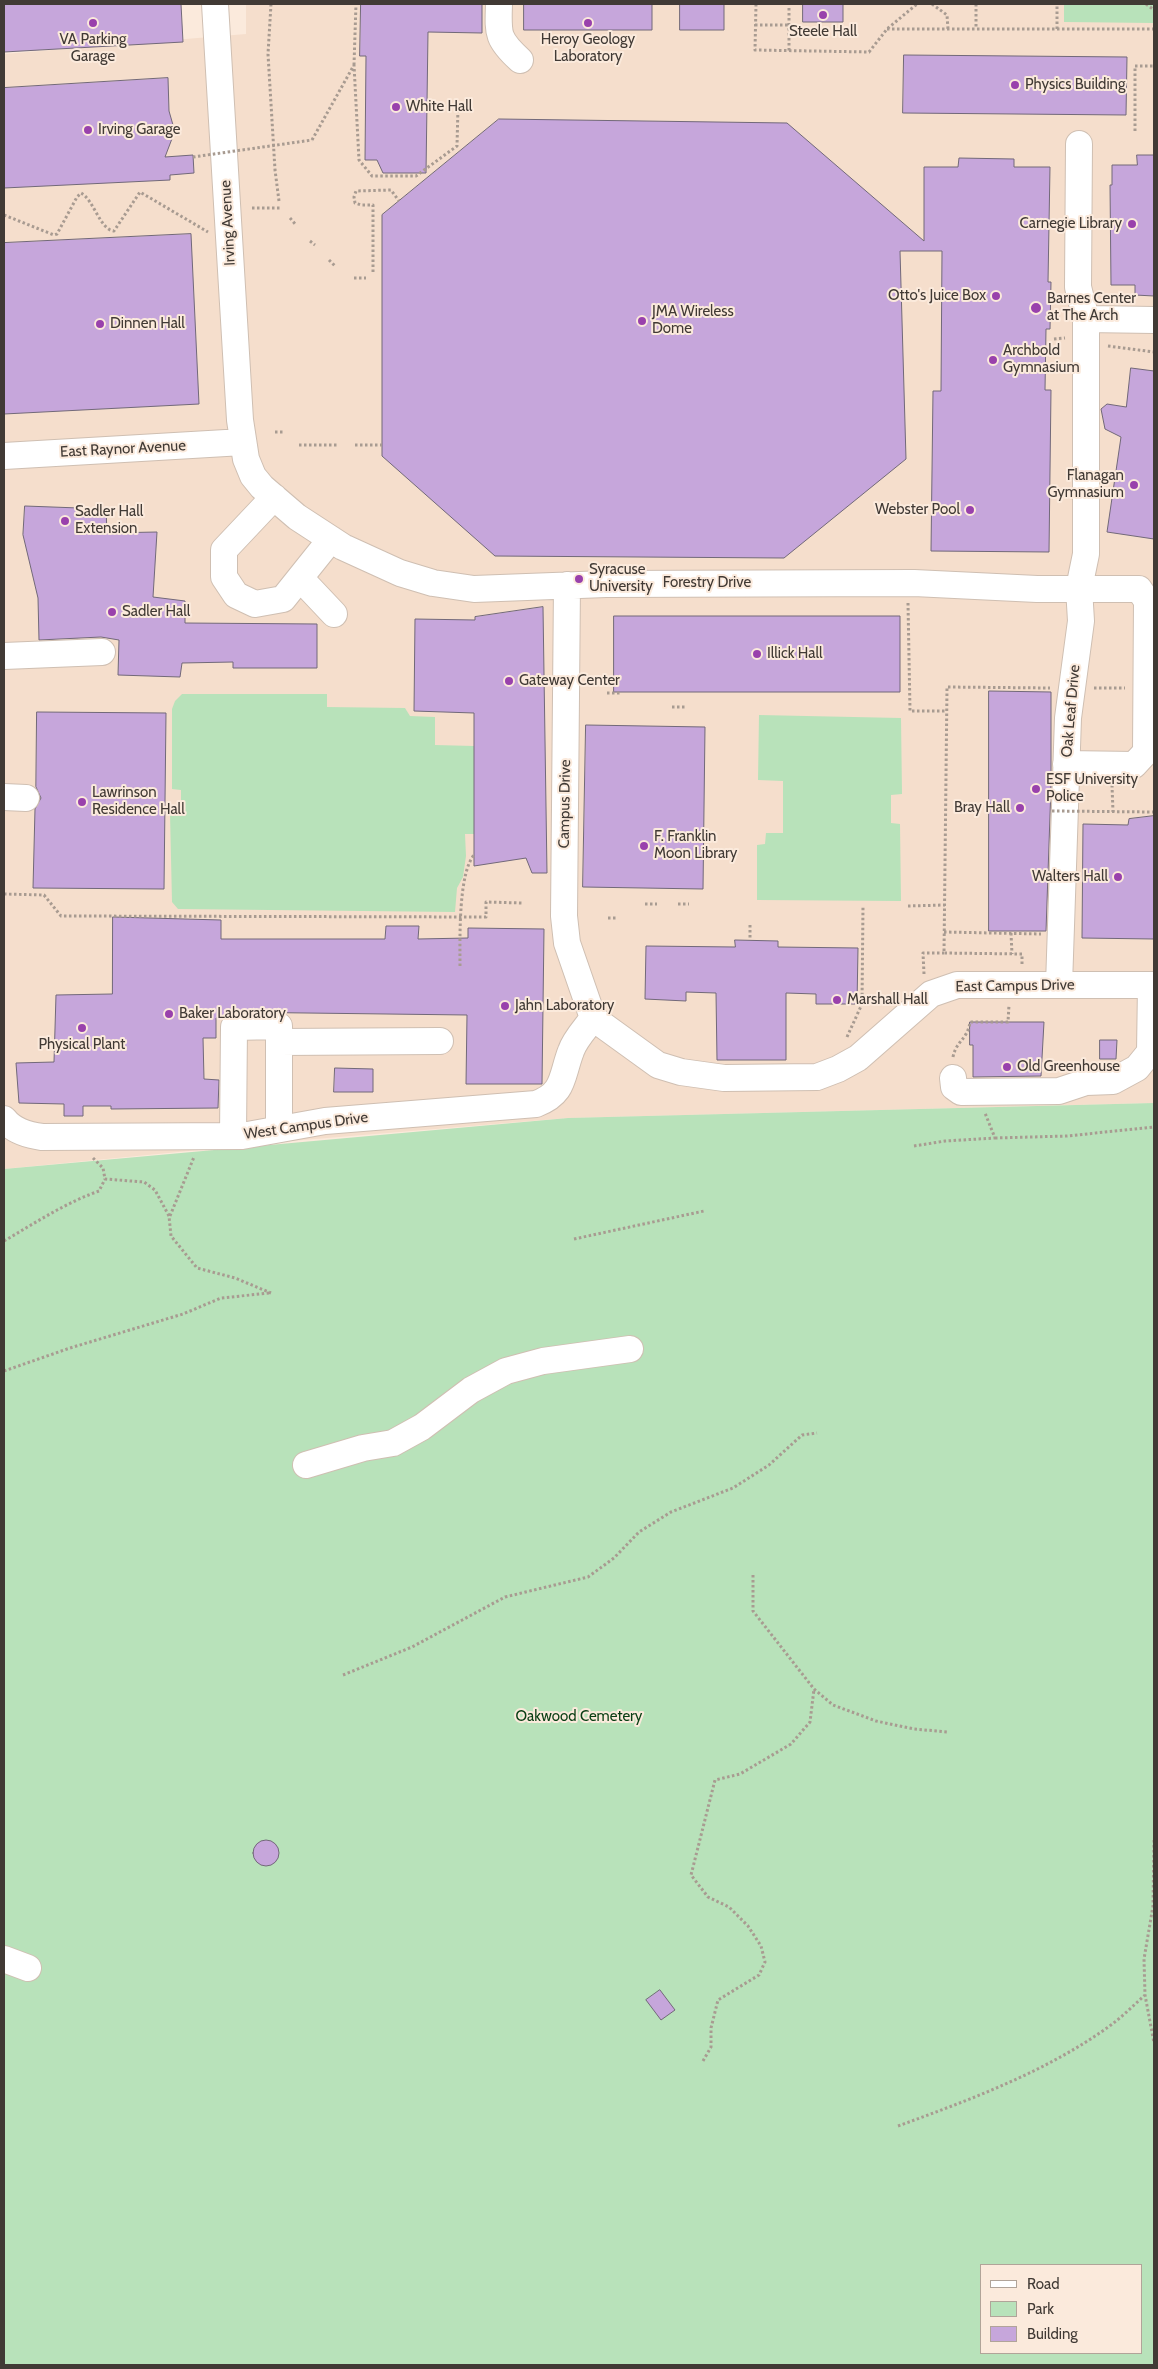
<!DOCTYPE html>
<style>
body{margin:0}
#map{position:relative;width:1158px;height:2369px;overflow:hidden;background:#fbeadc;font-family:Cabin,sans-serif}
canvas{display:block}
.frame{position:absolute;inset:0;border:5px solid #413a35;pointer-events:none}
.legend{position:absolute;left:980px;top:2264px;width:162px;height:90px;box-sizing:border-box;background:#fbeadc;border:1px solid #b1a499;margin:0;padding:6px 9px;list-style:none;font-size:15px;color:#413a35}
.legend li{display:flex;align-items:center;gap:10px;height:25px}
.legend b{width:25px;border:1px solid #b1a499}
</style>
<div id="map">
<canvas width="1158" height="2369"></canvas>
<div class="frame"></div>
<ul class="legend">
<li><b style="height:6px;background:#fff"></b>Road</li>
<li><b style="height:14px;background:#b8e2ba"></b>Park</li>
<li><b style="height:14px;background:#c6a6db"></b>Building</li>
</ul>
</div>
<script>
const g = document.querySelector('canvas').getContext('2d');
g.lineJoin = 'round';
function fill(path, color) {
  g.fillStyle = color;
  g.fill(path, 'evenodd');
}
function strokePath(path, color, width, dash) {
  g.strokeStyle = color;
  g.lineWidth = width;
  g.lineCap = dash ? 'butt' : 'round';
  g.setLineDash(dash || []);
  g.stroke(path);
}
function write(font, color, halo, rows, align = 'center') {
  g.font = font + ' Cabin,sans-serif';
  g.lineWidth = 4;
  g.setLineDash([]);
  g.textBaseline = 'middle';
  g.strokeStyle = halo;
  g.fillStyle = color;
  for (const [text, x, y, turn = 0] of rows) {
    g.save();
    g.translate(x, y);
    g.rotate((+turn || 0) * Math.PI / 180);
    g.textAlign = isNaN(turn) ? turn : align;
    if (halo) g.strokeText(text, 0, 0);
    g.fillText(text, 0, 0);
    g.restore();
  }
}
const built = new Path2D(`
 M246,4H1154V1103L568,1118L291,1141L4,1169V54L246,34Z`);
const green = new Path2D(`
 M1064,4H1154V23L1064,22Z
 M182,694H327V707L405,708L410,716L435,717V745L474,746L475,834H465L466,856L463,877L457,888L455,912L178,909L172,902L170,813L181,811V790L172,789V709L175,701Z
 M759,715L901,718L902,794L891,795V823L900,824L901,901L757,900V845L765,844L766,833H783V781L758,780Z
 M1154,1103V2365H4V1169L568,1118ZM982,2265H1142V2353H982Z`);
const building = new Path2D(`
 M4,4H181L183,42L4,52Z
 M361,4H482V33L428,32L426,173H383L377,160H365L366,56H360Z
 M524,4H652V30H524Z
 M680,4H724V30H680Z
 M803,4H843V22H803Z
 M904,55L1127,57L1126,115L903,113Z
 M168,78L169,111L173,125V136L165,157L193,155L194,173L170,175V180L4,188V88Z
 M499,119L787,123L924,241V167H958L959,158L1014,159V167H1050L1048,282H1051L1050,329H1046L1045,390H1051L1049,552L931,551L933,391H941L942,251H900L906,459L784,558L495,556L382,456V215Z
 M1137,155H1154V296L1135,295V285H1111L1110,185H1112V165H1137Z
 M191,234L199,404L4,414V243Z
 M1131,368L1154,371V539L1107,532L1121,437L1105,429L1101,409L1107,404L1126,407Z
 M25,506L106,509L107,533L157,532L153,597L185,601V623L317,624V668H233V662L182,663L180,677L118,675L119,640L101,637L39,640L38,598L23,535Z
 M543,607L547,873H532L526,858L474,866V713L414,711L415,619L475,620V617Z
 M614,616H900V692H614Z
 M989,691L1051,692V786L1046,931H989Z
 M37,712L166,713L164,889L33,888L35,809L41,798L36,787Z
 M586,725L705,727L703,889L583,887Z
 M1154,816V939L1082,938L1083,824L1128,825L1129,819Z
 M113,917L221,920V939H385L386,926H419L418,939L468,938V928L544,929L542,1084H466L467,1015L226,1012L222,1018H216V1038H203L204,1079L219,1080L218,1108L111,1109V1106H83V1116H64V1104L19,1103L16,1063L54,1062L56,995L112,994Z
 M735,940L778,941V947L858,948L857,1004H816V994L786,993V1060H717L716,993L686,992V1001L645,999L646,946L735,947Z
 M970,1022H1044L1041,1076L973,1077V1045H970Z
 M1100,1040H1117L1116,1059H1100Z
 M335,1068L373,1069V1092H334Z
 M253 1853a13 13 0 1 1 26 0a13 13 0 1 1-26 0Z
 M660,1990L675,2010L661,2020L646,2000Z`);
const path = new Path2D(`
 M271,4L268,54L275,170L279,201
 M756,4L755,50L869,52L887,29L917,4
 M932,4L947,15L948,29
 M976,4V29
 M1146,4L1154,10
 M789,8V51
 M755,25H789
 M887,29H1154
 M1057,29V4
 M354,65L356,4
 M1135,131V66H1154
 M312,140L354,65L359,160L372,176H416L457,146L458,107
 M252,208H280
 M4,215L54,235L57,234L77,197L81,193C94,200 100,230 114,231L140,192L208,232
 M290,218L296,225
 M310,241L315,245
 M329,260L336,267
 M373,272V205H361L355,203L354,197L356,191L391,190L399,201
 M354,278H366
 M1054,339L1065,338
 M1108,346L1154,352
 M275,432H283
 M299,445H337
 M355,445H382
 M908,603L910,711H947
 M1094,688H1125
 M607,693H620
 M672,707H687
 M1112,785L1113,812
 M4,894L44,895L61,916L486,917V902L522,903
 M645,904H657
 M678,904H689
 M908,906L945,905
 M608,918H616
 M750,925V940
 M944,932L1041,934
 M1011,933L1012,954
 M1022,964V954L944,953L947,687L1050,688
 M460,966C460,940 458,871 475,854
 M924,974L923,953H944
 M847,1037L862,1004L863,906
 M953,1057C956,1041 968,1039 970,1022H1008L1009,1005
 M995,1138L1067,1136L1154,1127
 M914,1146L945,1141L995,1138L985,1113
 M93,1158L103,1168L105,1179L144,1182L155,1190L169,1216L171,1236L197,1268L235,1278L271,1293
 M170,1216L194,1157
 M574,1239L704,1211
 M4,1241C35,1223 65,1203 99,1191L105,1179
 M4,1371L70,1348L183,1314L221,1298L270,1293
 M753,1575V1611L814,1689L833,1705L876,1721L914,1729L948,1732
 M343,1675L412,1647L505,1597L588,1577L614,1558L639,1532L671,1512L733,1488L769,1465L802,1435L817,1433
 M1154,1840L1153,1906L1144,1959L1145,1995L1154,2043
 M703,2061L711,2047V2028L718,2000L759,1975L765,1962L761,1946L748,1926L729,1907L708,1897L691,1875L715,1780L740,1774L791,1744L810,1722L814,1689
 M898,2126C972,2099 1048,2071 1111,2025C1123,2016 1134,2005 1145,1995`);
const minor = new Path2D(`
 M215,4L240,420L246,459L253,476L262,487L297,517L343,547L400,573L433,583L474,589L606,584L914,583L1037,589H1139L1147,601L1146,752L1134,765L1066,764
 M499,4C498,34 497,39 520,60
 M1079,144L1078,287L1086,319
 M4,456L243,442
 M274,497L224,550V577L236,595L255,604L283,599L331,539
 M300,578L334,614
 M567,585L564,916L567,943L593,1018
 M4,656L102,652
 M4,797L26,798
 M1059,985L1068,718L1081,621L1079,588L1086,554V319L1154,320
 M593,1018L658,1065L681,1072L724,1078L817,1077L838,1069L858,1058L931,994L957,985H1154
 M279,1042L440,1041
 M953,1078L954,1087L961,1092L1059,1091L1086,1082L1113,1081L1137,1068L1150,1052L1151,985
 M4,1119C13,1131 27,1135 42,1137L242,1136L325,1121L536,1104C565,1093 561,1077 571,1051C575,1039 586,1028 593,1018
 M233,1136L234,1027L279,1026V1129
 M306,1465L363,1448L393,1443L422,1427L471,1390L506,1371L543,1361L630,1349
 M4,1959L28,1968`);
const pathBridge = new Path2D(`
 M193,157L312,140
 M1052,811L1154,812`);
const markers = [
 [823,15,5,"#9941ac"],
 [93,23,5,"#9941ac"],
 [588,23,5,"#9941ac"],
 [1015,85,5,"#9941ac"],
 [396,107,5,"#9941ac"],
 [88,130,5,"#9941ac"],
 [1132,224,5,"#9941ac"],
 [996,296,5,"#9941ac"],
 [1036,308,6,"#9941ac"],
 [642,321,5,"#9941ac"],
 [100,324,5,"#9941ac"],
 [993,360,5,"#9941ac"],
 [1134,485,5,"#9941ac"],
 [970,510,5,"#9941ac"],
 [65,521,5,"#9941ac"],
 [579,579,5,"#9941ac"],
 [112,612,5,"#9941ac"],
 [757,654,5,"#9941ac"],
 [509,681,5,"#9941ac"],
 [1036,789,5,"#9941ac"],
 [82,802,5,"#9941ac"],
 [1020,808,5,"#9941ac"],
 [644,846,5,"#9941ac"],
 [1118,877,5,"#9941ac"],
 [837,1000,5,"#9941ac"],
 [505,1006,5,"#9941ac"],
 [169,1014,5,"#9941ac"],
 [82,1028,5,"#9941ac"],
 [1007,1067,5,"#9941ac"]
];
const poiNames = [
 ["Steele Hall",823,32,"center"],
 ["VA Parking",93,40,"center"],
 ["Garage",93,57,"center"],
 ["Heroy Geology",588,40,"center"],
 ["Laboratory",588,57,"center"],
 ["Physics Building",1025,85],
 ["White Hall",406,107],
 ["Irving Garage",98,130],
 ["Carnegie Library",1122,224,"right"],
 ["Otto's Juice Box",986,296,"right"],
 ["Barnes Center",1047,299],
 ["at The Arch",1047,316],
 ["JMA Wireless",652,312],
 ["Dome",652,329],
 ["Dinnen Hall",110,324],
 ["Archbold",1003,351],
 ["Gymnasium",1003,368],
 ["Flanagan",1124,476,"right"],
 ["Gymnasium",1124,493,"right"],
 ["Webster Pool",960,510,"right"],
 ["Sadler Hall",75,512],
 ["Extension",75,529],
 ["Syracuse",589,570],
 ["University",589,587],
 ["Sadler Hall",122,612],
 ["Illick Hall",767,654],
 ["Gateway Center",519,681],
 ["ESF University",1046,780],
 ["Police",1046,797],
 ["Lawrinson",92,793],
 ["Residence Hall",92,810],
 ["Bray Hall",1010,808,"right"],
 ["F. Franklin",654,837],
 ["Moon Library",654,854],
 ["Walters Hall",1108,877,"right"],
 ["Marshall Hall",847,1000],
 ["Jahn Laboratory",515,1006],
 ["Baker Laboratory",179,1014],
 ["Physical Plant",82,1045,"center"],
 ["Old Greenhouse",1017,1067]
];
const streetNames = [
 ["Irving Avenue",228,223,-93],
 ["East Raynor Avenue",123,449,-3],
 ["Forestry Drive",707,583],
 ["Oak Leaf Drive",1071,711,-85],
 ["Campus Drive",565,804,-89],
 ["East Campus Drive",1015,986,-1],
 ["West Campus Drive",306,1126,-8]
];
const parkNames = [
 ["Oakwood Cemetery",579,1717]
];
fill(built, '#f5decc');
fill(green, '#b8e2ba');
fill(building, '#c6a6db');
strokePath(building, '#726979', 1);
strokePath(minor, '#cfbfb2', 28);
strokePath(path, '#a89b91', 3, [2.5, 2.5]);
strokePath(minor, '#fff', 26);
strokePath(pathBridge, '#a89b91', 3, [2.5, 2.5]);
for (const [x, y, r, color] of markers) {
  const dot = new Path2D();
  dot.arc(x, y, r, 0, 2 * Math.PI);
  g.fillStyle = color;
  g.fill(dot);
  strokePath(dot, '#fbeadc', 2);
}
write('15px', '#413a35', '#fbeadc', poiNames, 'left');
write('15px', '#413a35', '#fbeadc', streetNames);
write('15px', '#083e13', '#fbeadc', parkNames);
</script>
